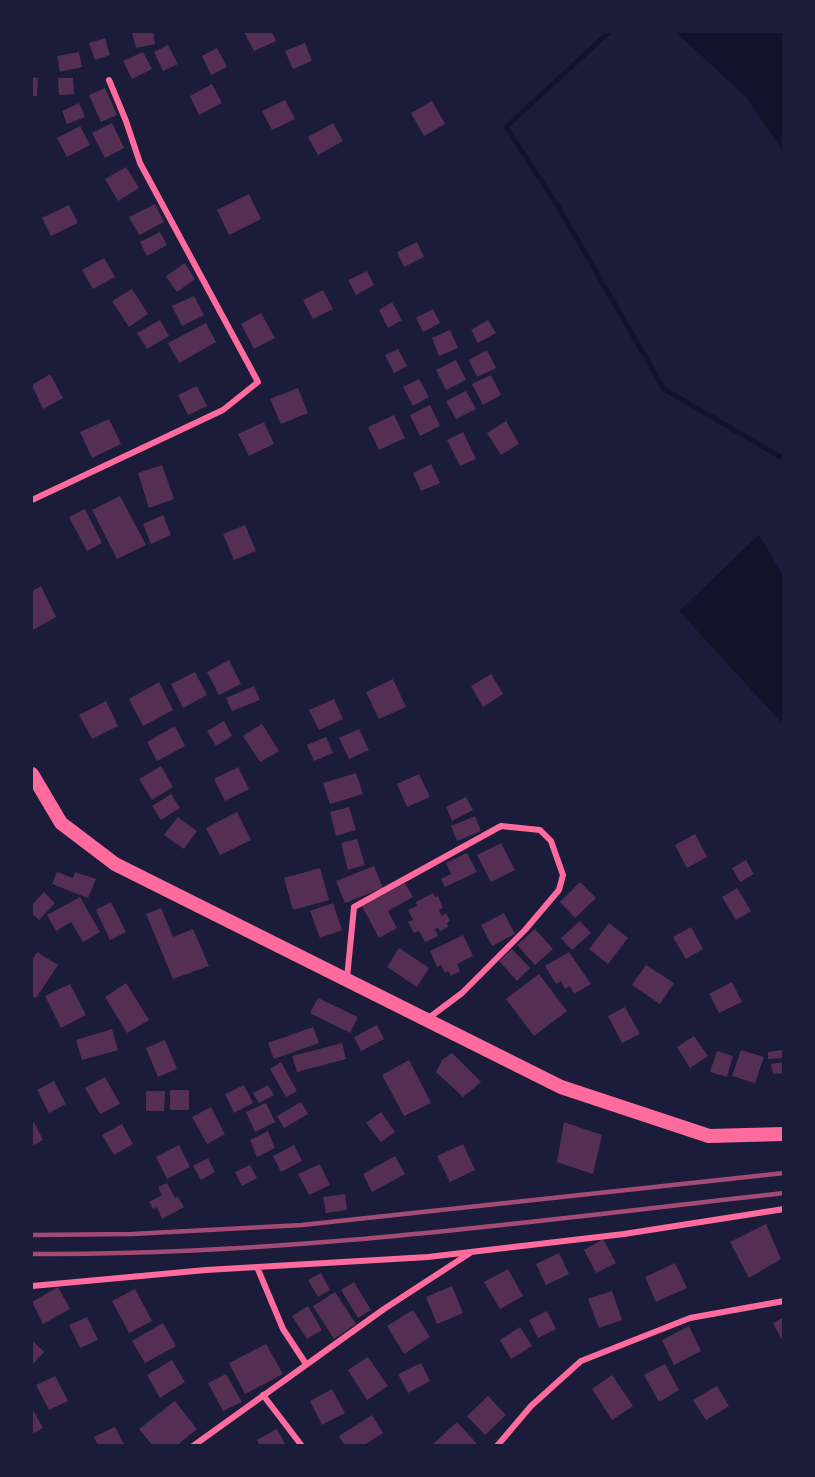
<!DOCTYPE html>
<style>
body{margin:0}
#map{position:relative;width:815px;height:1477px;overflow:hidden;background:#1b1b3a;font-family:Jost,sans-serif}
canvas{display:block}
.frame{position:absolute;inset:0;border:33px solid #1b1b3a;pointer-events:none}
</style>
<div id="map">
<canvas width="815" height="1477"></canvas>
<div class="frame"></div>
</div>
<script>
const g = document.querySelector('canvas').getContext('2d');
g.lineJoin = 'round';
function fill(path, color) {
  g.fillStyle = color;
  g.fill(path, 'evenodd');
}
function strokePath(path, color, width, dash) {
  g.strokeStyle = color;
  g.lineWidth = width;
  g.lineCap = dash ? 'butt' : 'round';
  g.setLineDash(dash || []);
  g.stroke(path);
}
const water = new Path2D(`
 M676,32H783V151L746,97Z
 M759,535L783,575V724L679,611Z`);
const stream = new Path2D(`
 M609,32L506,127L559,208L664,389L784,459`);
const building = new Path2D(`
 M153,32L155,44L136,48L132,33Z
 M244,32H272L276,41L254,51Z
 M105,38L110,55L95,60L89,43Z
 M305,43L312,61L293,69L285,51Z
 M168,45L178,64L163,71L154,52Z
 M217,48L227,67L211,75L202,56Z
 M79,52L82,67L60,72L57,56Z
 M143,52L152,69L132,79L123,61Z
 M32,77L38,78L37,96H32Z
 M58,78H73L74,94L59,95Z
 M212,84L222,103L199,115L190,96Z
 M105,88L117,115L101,122L89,95Z
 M285,100L295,119L272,130L262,111Z
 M432,101L445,124L424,136L411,113Z
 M79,103L85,117L67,124L62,111Z
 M112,123L124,148L105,158L92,133Z
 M333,123L343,141L318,155L308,137Z
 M80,126L90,145L67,157L57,138Z
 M126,167L139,188L118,201L105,179Z
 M249,194L261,219L229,235L217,210Z
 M155,204L164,222L139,235L129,217Z
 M69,205L78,223L51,236L42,218Z
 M160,232L167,245L147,256L140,242Z
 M417,242L424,257L404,267L397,252Z
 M104,258L115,277L93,289L82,270Z
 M185,263L195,279L177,292L166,276Z
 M367,271L374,285L356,295L348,280Z
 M132,289L148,314L129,327L112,301Z
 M323,290L333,309L313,319L303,300Z
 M194,296L204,315L182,326L172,306Z
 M392,302L402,320L388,328L379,310Z
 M433,309L440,323L423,332L416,318Z
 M261,313L275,338L254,349L241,324Z
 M160,320L169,336L147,349L137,333Z
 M488,320L496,333L478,343L471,330Z
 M206,323L216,342L179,363L168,343Z
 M450,330L458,348L439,356L432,338Z
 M398,349L407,366L394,373L385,355Z
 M487,350L496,368L477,377L469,360Z
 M456,360L466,380L446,390L436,370Z
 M50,374L63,398L43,409L32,385Z
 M491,375L501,395L483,405L472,384Z
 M419,379L429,397L413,406L403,387Z
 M197,386L207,406L188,415L178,395Z
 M298,388L308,413L281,424L270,399Z
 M466,391L476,409L456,419L446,401Z
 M430,405L440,426L420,436L410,415Z
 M394,415L405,438L379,450L368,427Z
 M109,419L121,444L92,458L80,432Z
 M506,421L519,444L501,455L487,433Z
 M264,422L274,444L249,456L238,434Z
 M463,432L476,459L460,466L447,440Z
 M431,464L440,483L421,491L413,473Z
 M162,465L174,499L149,508L138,473Z
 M120,496L146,545L117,559L92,510Z
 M85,509L102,543L87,551L69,517Z
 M163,515L171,535L151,544L143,524Z
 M245,525L256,551L234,560L223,534Z
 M41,586L56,617L33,630L32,591Z
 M229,660L241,684L219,695L207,672Z
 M195,672L207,695L183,708L171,684Z
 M491,674L503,694L483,707L471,686Z
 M393,679L406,707L379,719L366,692Z
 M159,682L173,710L143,726L129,699Z
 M254,686L260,700L232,711L226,698Z
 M334,699L343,719L319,730L309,710Z
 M106,701L118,726L92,739L79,715Z
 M224,721L232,736L216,746L207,731Z
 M262,724L279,751L260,762L243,736Z
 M175,726L185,746L157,761L147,742Z
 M359,729L369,750L349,759L339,738Z
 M326,737L333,753L314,761L307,745Z
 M161,766L173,787L152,800L139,779Z
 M238,767L249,789L225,801L214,779Z
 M356,773L363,794L330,804L323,783Z
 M419,774L430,797L407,807L397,784Z
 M171,794L180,808L161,820L152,806Z
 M466,797L473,810L452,821L446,807Z
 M349,807L356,830L336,836L330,812Z
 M237,812L251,840L220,855L206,828Z
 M475,816L481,831L457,841L451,826Z
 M178,817L197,831L184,849L164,835Z
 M695,834L707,857L687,868L675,845Z
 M357,839L365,865L348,870L341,843Z
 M501,843L515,870L491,882L477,855Z
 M467,853L477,872L445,887L441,879L451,874L446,863Z
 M746,860L754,874L740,882L732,868Z
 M374,866L383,888L345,903L336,881Z
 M320,868L329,900L293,910L284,878Z
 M57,872L73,878L75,872L96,879L88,898L52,884Z
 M580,882L596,898L575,918L560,902Z
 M405,883L413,897L388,911L397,928L379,938L362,906Z
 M737,888L751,911L736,920L722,897Z
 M44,892L55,903L39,920L32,913V905Z
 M433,893L435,897L438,896L443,908L439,910L442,916L446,913L450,921L447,923L448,927L440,931L438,928L435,929L438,936L425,942L419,931L414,933L408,922L413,920L408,910L417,906L416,902Z
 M80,897L100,932L83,942L71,922L56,931L47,915Z
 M111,902L126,932L110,940L96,910Z
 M333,903L342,930L320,938L310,911Z
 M161,908L173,937L193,929L209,966L173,979L146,914Z
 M504,913L515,934L492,946L481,925Z
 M580,921L591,933L572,950L561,938Z
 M609,923L628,938L608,964L589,949Z
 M691,927L703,949L686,959L673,937Z
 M535,929L553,949L535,965L517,945Z
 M463,935L473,956L457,964L460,971L451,976L448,971L445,973L441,965L437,967L430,951Z
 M399,948L429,968L417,987L387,967Z
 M512,949L530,968L517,981L499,961Z
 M37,952L58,965L36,998L32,996V960Z
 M569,952L591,984L574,994L570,986L565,989L561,981L556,984L545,966Z
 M646,965L674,983L660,1004L632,985Z
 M539,974L567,1011L534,1036L506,999Z
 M732,982L742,1002L719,1013L709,994Z
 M126,983L149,1020L127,1033L105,997Z
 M70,984L86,1015L61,1028L45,996Z
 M318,998L358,1017L350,1033L310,1013Z
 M625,1007L640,1034L622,1043L608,1016Z
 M377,1025L384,1039L361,1051L354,1037Z
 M313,1027L319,1043L274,1059L268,1043Z
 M112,1029L118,1050L82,1060L76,1040Z
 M694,1036L708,1056L690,1068L677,1047Z
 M165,1040L177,1069L158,1077L146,1048Z
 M342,1043L346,1059L297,1072L292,1056Z
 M741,1050L764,1057L755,1083L732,1076Z
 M782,1050V1058L768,1059V1052Z
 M717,1051L733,1056L727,1077L710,1072Z
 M452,1053L481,1082L463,1097L436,1072L442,1060Z
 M409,1060L431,1103L404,1116L382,1075Z
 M281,1062L297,1091L286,1097L270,1069Z
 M784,1062V1073L773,1074L771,1064Z
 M105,1077L120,1104L100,1114L85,1088Z
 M54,1081L66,1104L49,1113L37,1090Z
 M244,1085L253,1103L234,1113L225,1094Z
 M268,1085L274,1095L259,1103L253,1093Z
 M170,1090H189V1110H170Z
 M146,1091H165L164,1111H146Z
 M301,1102L308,1114L284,1128L277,1116Z
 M266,1103L275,1122L255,1132L246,1112Z
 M211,1107L225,1134L207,1144L192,1117Z
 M381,1112L395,1132L381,1142L366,1123Z
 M34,1122L43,1140L32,1146V1123Z
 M564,1122L602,1135L593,1174L557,1162Z
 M122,1124L133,1144L114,1155L102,1135Z
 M268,1131L275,1148L257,1157L250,1140Z
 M463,1144L475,1170L450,1182L437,1156Z
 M179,1145L190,1167L167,1179L156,1157Z
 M294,1145L302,1161L281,1172L273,1156Z
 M395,1156L405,1174L372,1192L363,1174Z
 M208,1158L215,1172L201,1180L193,1166Z
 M320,1164L330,1185L309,1195L298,1174Z
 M250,1165L257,1178L242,1186L235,1172Z
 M167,1183L175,1198L178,1197L184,1207L162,1219L157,1207L153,1209L149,1202L162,1195L158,1187Z
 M345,1194L347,1210L326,1213L323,1197Z
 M766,1224L781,1259L749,1278L730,1242Z
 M603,1239L616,1263L596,1273L584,1250Z
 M559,1253L569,1274L546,1285L536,1264Z
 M675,1263L687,1288L656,1302L645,1277Z
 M508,1269L523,1296L500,1309L484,1282Z
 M321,1273L330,1290L318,1297L308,1280Z
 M354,1282L371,1310L358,1318L341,1290Z
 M452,1286L463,1313L437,1324L426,1297Z
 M58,1287L70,1309L43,1324L32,1302Z
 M135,1289L152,1321L129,1333L112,1301Z
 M612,1291L622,1320L599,1328L588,1299Z
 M335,1292L356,1324L334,1339L313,1306Z
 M308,1306L322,1330L307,1339L292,1316Z
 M413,1310L430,1337L404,1354L387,1326Z
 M547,1311L556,1329L538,1338L529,1320Z
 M87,1317L98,1340L80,1348L69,1325Z
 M784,1317V1344L773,1323Z
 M163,1323L176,1346L145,1363L132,1341Z
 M689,1326L701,1351L674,1365L662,1340Z
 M520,1327L532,1346L511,1359L500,1340Z
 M32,1340L44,1352L32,1365Z
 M266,1344L283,1374L245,1394L229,1363Z
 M368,1357L388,1386L367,1400L348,1370Z
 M172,1360L185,1382L160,1398L147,1375Z
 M421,1363L430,1381L408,1393L398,1374Z
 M665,1364L679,1390L659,1402L644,1375Z
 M226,1374L242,1402L223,1411L208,1383Z
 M612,1375L633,1406L612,1420L592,1389Z
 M55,1376L68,1401L49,1410L36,1385Z
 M717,1386L729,1406L706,1420L693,1400Z
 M332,1389L345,1413L322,1425L310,1401Z
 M488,1396L506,1415L485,1435L467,1416Z
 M175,1401L197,1429L176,1446H153L139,1429Z
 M33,1410L43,1428L32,1434V1411Z
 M372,1415L383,1433L363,1446H345L339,1436Z
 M457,1422L477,1444L431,1446Z
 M115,1427L125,1446H98L94,1437Z
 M277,1429L286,1446H260L257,1440Z`);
const minor = new Path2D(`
 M32,500L223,410L258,382L140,163L126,121L109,80
 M347,978L354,907L501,826L540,830L551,841L563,875L559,890L525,930L462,993L426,1020
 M257,1267L283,1329L306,1364
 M32,1286L206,1270L428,1257L624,1234L784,1209
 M263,1395L302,1446
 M193,1446L384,1309L470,1253
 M497,1446L531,1406L581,1361L690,1318L784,1301`);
const primary = new Path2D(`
 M32,774L61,823L115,864L561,1087L709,1136L784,1134`);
const rail = new Path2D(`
 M32,1235L132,1234L302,1225L784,1173
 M32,1254C283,1256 534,1221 784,1193`);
fill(water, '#12122b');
strokePath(stream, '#12122b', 5);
fill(building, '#542f53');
strokePath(minor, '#ff6b9d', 6);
strokePath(primary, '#ff6b9d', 14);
strokePath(rail, '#a44b75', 4.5);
</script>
